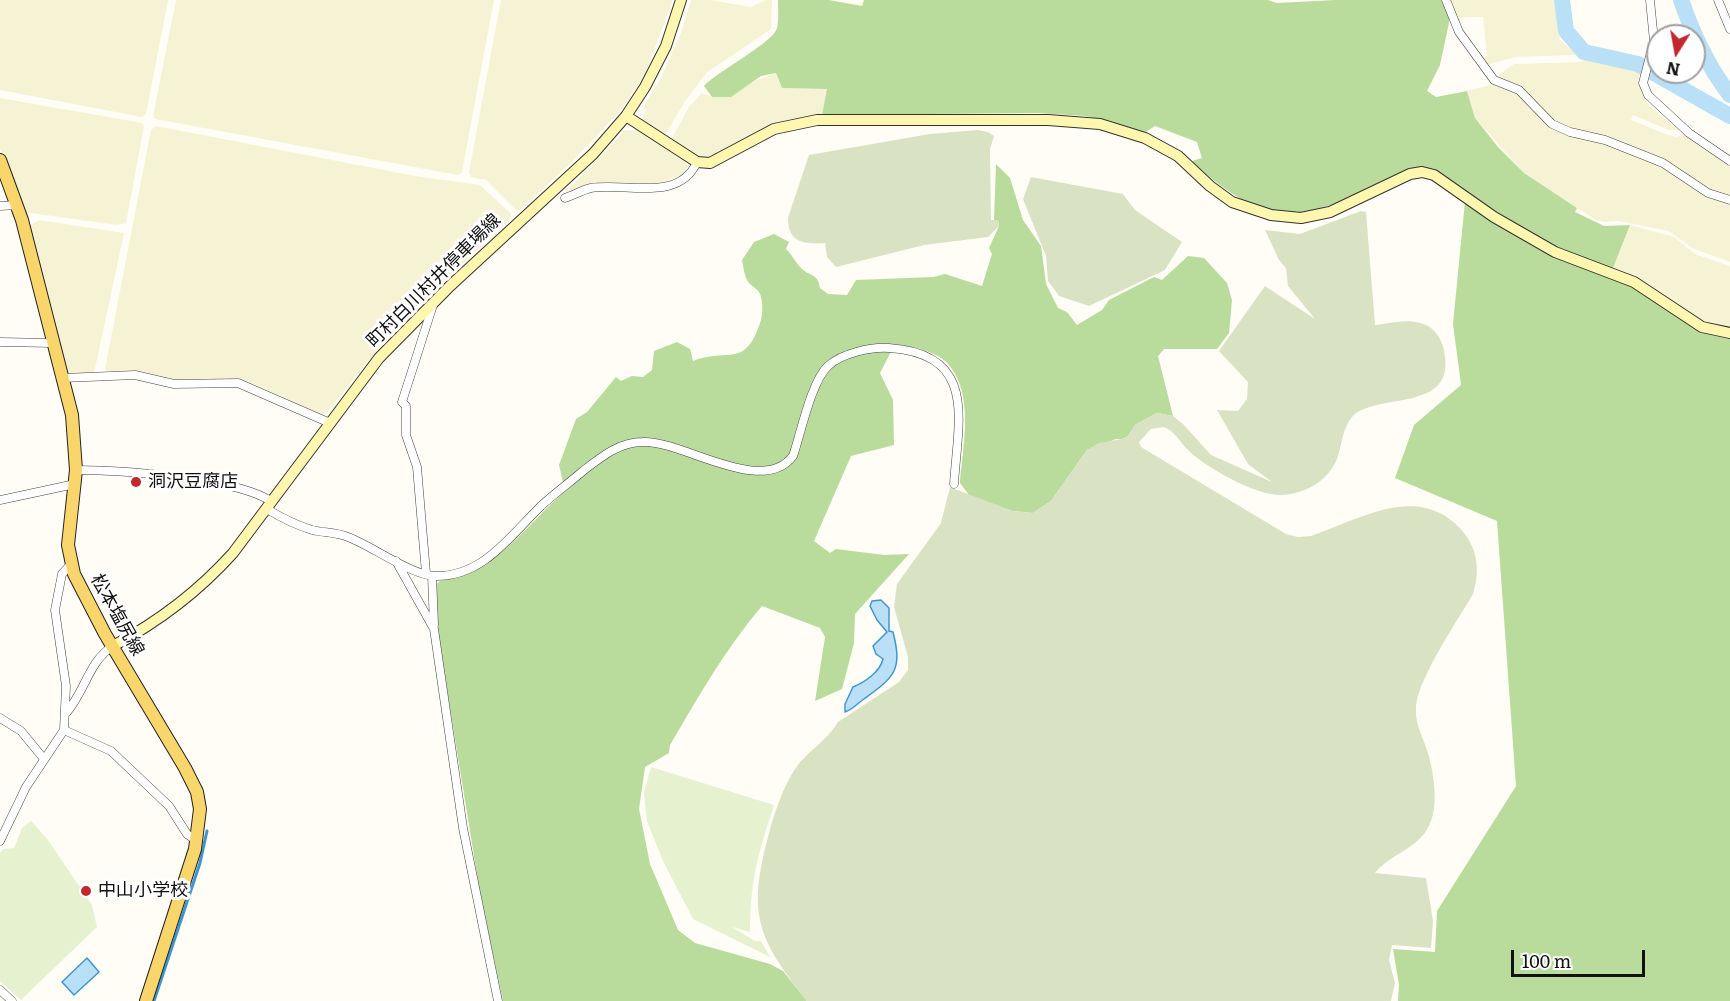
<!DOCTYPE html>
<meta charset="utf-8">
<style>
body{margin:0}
#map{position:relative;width:1730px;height:1001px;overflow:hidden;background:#fffdf5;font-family:Literata,serif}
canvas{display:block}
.north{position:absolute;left:1646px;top:24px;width:60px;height:60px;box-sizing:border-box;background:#fff;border:2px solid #a0a0a0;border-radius:50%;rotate:191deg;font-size:16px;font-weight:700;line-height:24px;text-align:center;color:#111}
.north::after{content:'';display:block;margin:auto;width:21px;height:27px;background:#c4262e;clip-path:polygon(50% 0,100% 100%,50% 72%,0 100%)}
.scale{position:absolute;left:1511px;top:950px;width:134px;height:27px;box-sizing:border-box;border:3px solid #111;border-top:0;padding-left:8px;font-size:18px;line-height:21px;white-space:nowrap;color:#111;-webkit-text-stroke:4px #fff;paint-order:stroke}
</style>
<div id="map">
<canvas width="1730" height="1001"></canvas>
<div class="north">N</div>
<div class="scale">100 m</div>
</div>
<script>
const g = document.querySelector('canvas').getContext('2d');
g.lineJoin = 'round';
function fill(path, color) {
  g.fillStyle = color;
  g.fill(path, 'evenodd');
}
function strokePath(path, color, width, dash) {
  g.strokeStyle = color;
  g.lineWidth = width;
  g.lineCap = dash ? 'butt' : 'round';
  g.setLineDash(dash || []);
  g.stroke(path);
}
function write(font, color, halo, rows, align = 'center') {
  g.font = font + ' Literata,"Noto Sans JP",serif';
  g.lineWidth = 6;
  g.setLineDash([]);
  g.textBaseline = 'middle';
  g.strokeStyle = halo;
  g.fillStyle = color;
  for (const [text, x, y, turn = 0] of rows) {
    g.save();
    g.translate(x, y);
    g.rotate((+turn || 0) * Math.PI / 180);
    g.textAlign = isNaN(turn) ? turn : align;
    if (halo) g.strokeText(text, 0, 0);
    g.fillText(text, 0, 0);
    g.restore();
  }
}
const farmland = new Path2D(`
 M0,0H168L146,114L142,117L0,90Z
 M176,0H494L462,172L458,175L155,119L153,116Z
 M501,0H673L645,74L621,110L568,166L520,210H516L486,180L471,177L469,172Z
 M691,0H710L751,7L766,0H772L771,29L706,73L684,103L665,135H662L642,118L646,110L643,107L660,80L681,33Z
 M1449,0H1554L1560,40L1575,53V55L1516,57L1487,65L1483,58L1487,55L1483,17H1462L1459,23Z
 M1589,58L1640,71L1638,83L1649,106L1679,130H1669L1633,115L1631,120L1668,135L1677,137L1684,134L1730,165V198L1702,186L1653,154L1557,123L1522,89L1497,76L1514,64L1580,62Z
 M776,73L782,88L828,89L822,115L705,159L694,156L671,140L689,107L702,93L712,97Z
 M1494,84L1517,94L1554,129L1604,144L1660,165L1706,196L1730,205V262L1692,248L1669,231L1618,221L1605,222L1596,220L1524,173L1475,118L1467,91Z
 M0,98L142,123L144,126L126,223L117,225L24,212L14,179L0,149Z
 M156,126L415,176L480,185L511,214V218L392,331L327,413L321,415L254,384L237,379L177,381L147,373L107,371L105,369L151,130Z
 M637,127L685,161L688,166L683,175L662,182L640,185L605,182L567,191L625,130L634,131Z
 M39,220L124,233L94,373L68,374L29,226Z
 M1630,225L1674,237L1695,254L1730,266V329L1709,325L1646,282L1613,268Z`);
const forest = new Path2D(`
 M778,0H829L862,6L864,0H1268L1277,3L1335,0H1443L1450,18L1440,65L1427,91L1436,97L1467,91L1475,118L1498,147L1524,173L1577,208L1575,212L1604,226L1630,225L1613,268L1560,251L1429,169L1417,167L1408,170C1315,214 1277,242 1192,161L1202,158L1197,142L1155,126L1146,132L1085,116L1037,113L822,115L827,89L782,88L776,73L761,76L731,97H712L704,86C718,71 774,42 777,28C779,20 778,9 778,0Z
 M996,164L1010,178L1023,220L1041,246L1046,284L1058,308L1067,312L1077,325L1102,310L1109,300L1154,277L1162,280L1188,256L1204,258L1227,283L1232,300L1229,333L1217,349H1164L1158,356L1173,416L1157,413L1135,425L1128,436L1122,439H1116L1087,450L1051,501L1033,513L1012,511L969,495L960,483C963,445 976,389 944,360C932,350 910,347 895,344L880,373L893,400L894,445L851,456L814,541L830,553L836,549L884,555L909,554L855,614L854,643L842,689L815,701L825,637L820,628L762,606C726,648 698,697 670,745L669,753L645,767L639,809L650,864L678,930L695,943L770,964L783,971L807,1001H503L480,893L438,634L436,585L440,581C496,573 525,526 565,491L559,465L576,419L587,412L616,377L621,381L632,376L643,377L652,370L654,351L677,342L690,349L693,361C730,347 745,370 761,320C763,313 763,298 759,292C757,289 752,286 749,283C744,277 744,268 742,260L754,242L774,234L789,242L786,249C792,255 796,263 801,268C810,277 818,273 820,288L828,294L847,295L856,280L933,277L945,274L982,286L992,254L989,248L999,226L998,220H994Z
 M1465,201L1631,286L1695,329L1730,338V1001H1398L1399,985L1393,949L1435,952L1437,911L1516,786L1497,521L1395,478L1414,425L1461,385L1453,324Z`);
const cemetery = new Path2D(`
 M978,130L988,132L994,136L990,149L991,220H998L999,226L988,237L924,245L836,267L827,257L825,243C805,244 788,244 788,218L809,155L930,134Z
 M1031,177L1123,194L1135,210L1182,242L1165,270L1089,306L1059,296L1048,281L1046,256L1023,199Z
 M1361,211L1366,212L1375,325C1392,323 1412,317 1428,326C1439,333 1444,345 1445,357C1452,413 1375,392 1352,417C1343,427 1342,444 1338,456C1330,480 1306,494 1282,495C1256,496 1207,468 1189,451C1179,442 1176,431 1163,427L1151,429L1139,442L1141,447L1286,534L1298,537L1311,536C1363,518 1421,481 1464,533C1478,550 1480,573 1473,594C1458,620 1416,681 1416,709C1415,726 1425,740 1429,757C1434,775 1438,803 1431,821C1421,849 1392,852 1375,873L1426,878L1433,921L1431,948L1392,945L1389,960L1395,983L1391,1001H807C758,939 747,915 768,837C774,814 782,789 795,769C807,751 827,741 838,722L899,682L908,670V657L894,607L897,584L941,523L950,487L1012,511L1033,513L1051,501L1087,450L1099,443L1122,439L1128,436L1135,425L1157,413L1173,416L1183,424L1211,455L1272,482L1248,464L1217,410L1238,411L1247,399L1248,382L1219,351L1265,286L1315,319L1288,286L1286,268L1279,260L1265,230L1300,234Z`);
const pitch = new Path2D(`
 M651,767L774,805C758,854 750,880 750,932L732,927L755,941H761L770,957L693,919L663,861L647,821L644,793Z
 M31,821L48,840L92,905L97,927L21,1000L0,981V853L3,849L14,848L22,828Z`);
const water = new Path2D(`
 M881,600L889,608V631L893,632C903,671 894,677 864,699C858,703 852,710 845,712V704L853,687C865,682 880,672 883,659L876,654L873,646L887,632L877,620L870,606L872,601Z
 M87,958L99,972L74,995L62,982Z`);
const stream = new Path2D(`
 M154,1001L200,863L207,831`);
const river = new Path2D(`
 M1562,0L1566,31L1584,52L1638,64L1730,116
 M1681,0C1693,34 1708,67 1730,95`);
const street = new Path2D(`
 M1446,0L1459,32L1494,80L1519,90L1552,124L1570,132L1605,140L1643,155L1663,163L1708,193L1730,200
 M1650,0L1654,41L1643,83L1648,95L1689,133L1730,161
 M1718,0L1730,29
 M565,198C574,195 582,190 591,188C625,182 679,203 697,162
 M0,206L17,205
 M0,342L53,343
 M63,378L135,375L174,384L238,383L330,423
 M76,470C119,470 239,478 272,502
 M0,500L75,484
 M267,509C280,517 296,525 312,530C324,533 336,532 348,537C372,546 411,575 435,576C483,577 510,536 541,506C554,494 569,483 583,471C601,457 619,442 643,442C682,440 762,497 793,456C801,433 811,382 828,366C842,353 871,347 889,348C978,354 958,420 954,484
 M396,561L434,629L463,828L498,1001
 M426,573L417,467L406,435V406L402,402L433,305
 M432,576L434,625
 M67,712C85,691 89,661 113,646
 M0,718L21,731L44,759
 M64,730L111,751L169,806L187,834L197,841
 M0,841L26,787L64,730L66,686L55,610L62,574L71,564
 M0,990L12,1001`);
const secondary = new Path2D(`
 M626,116L697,162L710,163L774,129L817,120H1048L1100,124L1145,138L1178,156L1210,186L1232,202L1271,215L1301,218L1330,212L1410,174L1422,172L1434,175L1494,217L1555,252L1634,282L1702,327L1730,333
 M113,646C158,622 198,592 233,553L379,358L450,286L593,154L626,116L645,87L666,46L681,0`);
const primary = new Path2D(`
 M0,160L22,220L72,415L76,470L68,545L74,574L105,634L185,768L197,792L200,809L195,849L146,1001`);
const markers = [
 [136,482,6,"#c4262e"],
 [86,891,6,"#c4262e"]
];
const streetNames = [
 ["町村白川村井停車場線",434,281,-45],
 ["松本塩尻線",117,615,61]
];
const poiNames = [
 ["洞沢豆腐店",148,482],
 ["中山小学校",98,891]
];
fill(farmland, '#f6f3d4');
fill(forest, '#b9dc9c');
fill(cemetery, '#d9e3c4');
fill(pitch, '#e6f2cf');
fill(water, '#b9e0f7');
strokePath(water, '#3f96cf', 1.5);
strokePath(stream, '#3f96cf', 3);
strokePath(river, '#b9e0f7', 16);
strokePath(street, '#444', 9);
strokePath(secondary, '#333', 12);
strokePath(primary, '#222', 14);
strokePath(street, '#fff', 8);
strokePath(secondary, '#fff6b0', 10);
strokePath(primary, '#f9d66b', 12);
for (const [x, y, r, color] of markers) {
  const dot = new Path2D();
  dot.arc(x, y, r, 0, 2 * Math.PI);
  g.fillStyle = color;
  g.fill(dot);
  strokePath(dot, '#fff', 2);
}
write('18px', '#111', '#fff', streetNames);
write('18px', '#111', '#fff', poiNames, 'left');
</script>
